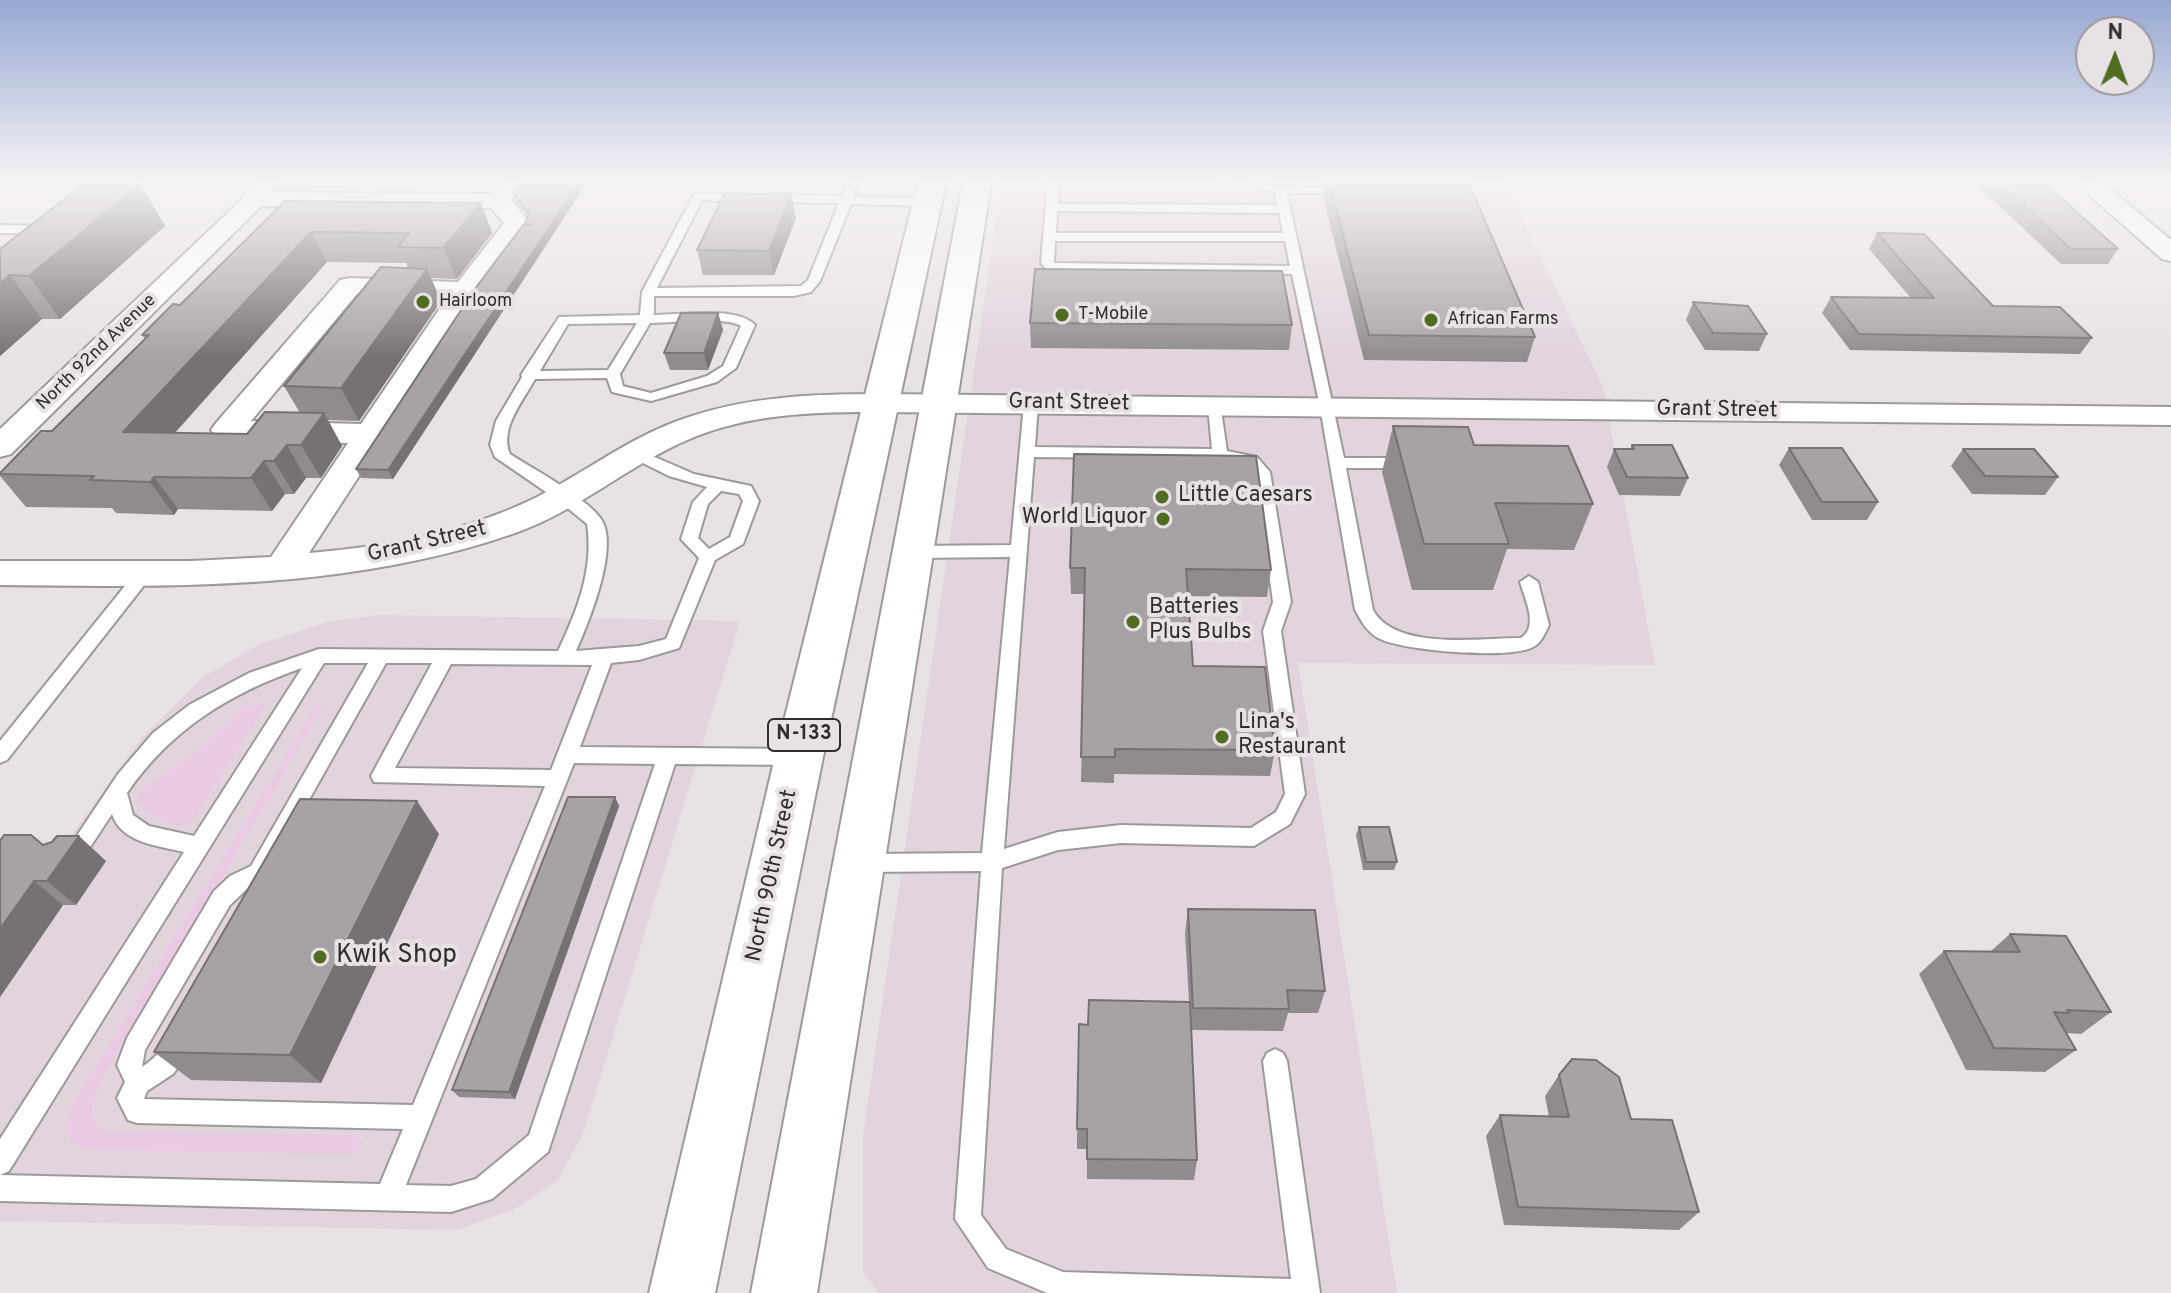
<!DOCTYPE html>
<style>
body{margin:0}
#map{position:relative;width:2171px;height:1293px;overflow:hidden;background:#e8e2e6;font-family:Overpass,sans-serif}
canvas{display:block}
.north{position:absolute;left:2075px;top:16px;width:80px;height:80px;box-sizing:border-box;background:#e8e2e6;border:2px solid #9e9a9c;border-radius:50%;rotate:1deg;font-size:22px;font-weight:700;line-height:32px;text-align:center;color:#2f2d2e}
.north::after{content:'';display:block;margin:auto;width:28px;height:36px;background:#4f6c20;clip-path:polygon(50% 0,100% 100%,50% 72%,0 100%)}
</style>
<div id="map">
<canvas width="2171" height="1293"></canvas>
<div class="north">N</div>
</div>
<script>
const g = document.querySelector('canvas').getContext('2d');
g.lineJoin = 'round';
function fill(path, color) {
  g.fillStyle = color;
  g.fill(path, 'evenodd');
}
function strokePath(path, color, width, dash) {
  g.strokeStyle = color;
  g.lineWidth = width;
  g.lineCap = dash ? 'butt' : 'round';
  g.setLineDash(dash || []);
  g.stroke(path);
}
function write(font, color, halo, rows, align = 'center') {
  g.font = font + ' Overpass,sans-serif';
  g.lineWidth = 8;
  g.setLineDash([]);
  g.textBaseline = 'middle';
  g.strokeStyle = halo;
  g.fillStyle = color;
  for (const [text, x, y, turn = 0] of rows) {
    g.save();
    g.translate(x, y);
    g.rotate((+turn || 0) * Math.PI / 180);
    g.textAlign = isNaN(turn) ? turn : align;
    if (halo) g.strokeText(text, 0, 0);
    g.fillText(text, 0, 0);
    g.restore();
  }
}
const built = new Path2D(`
 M1002,178H1503L1603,387L1655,665L1298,663L1397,1293H879L863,1271V1136Z
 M380,615L740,621L584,1131L558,1180L515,1209L457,1230L0,1221V935L140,740L203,677L260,644L327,622Z`);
const green = new Path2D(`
 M258,703L266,705L191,823C170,831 150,815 137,801L139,793L206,744L244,708Z
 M317,704L324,706L99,1084L91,1109L97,1127L111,1133L355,1135L361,1140V1144L351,1154L93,1150C61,1142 60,1130 74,1102Z`);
const lane = new Path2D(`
 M849,178H861L853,197L927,198L933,202L927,206L851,204L820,281L811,292L794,296H654V315C680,315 737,306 755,325L736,368L717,382L651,401L612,392L607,378L535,379C523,401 499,429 510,454C533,469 586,497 601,519C620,547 588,624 576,651L639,646L666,639L699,558L681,539L693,502L707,487L669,476L631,457V451H641L694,474L751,486L759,501L743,544L715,560L679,648L639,660L611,663L580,747L799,749L806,752L809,757L806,762L799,765L675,764L548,1152L492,1199L451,1212L0,1201V1175L380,1184L403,1129L137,1123L128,1120L117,1098L125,1082L117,1065L127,1038L214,891L230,876L251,866L368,663H324L9,1171L0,1175V1139L184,852C159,846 121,843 112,814L79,864L72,867L65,864L62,858L118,774L153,733L189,705L249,673L319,649L558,651C577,611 594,569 587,524L559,501L495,457L490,445L496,421L522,377L521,375L559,317L640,315L642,292L694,194H744L750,198L744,202L702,200L657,288L801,286L808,280L839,203L770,202L764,198L770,194L842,196ZM637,323L608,370L540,371L568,324ZM650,323C672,323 724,316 741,326L723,366L707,376L651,393L623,386L620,374ZM721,491L739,494L743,501L730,537L709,549L698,538L708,504ZM386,663H432L371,776L374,782L545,786L413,1105L144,1099L147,1091L173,1074L194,1046L190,1038L182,1035C167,1041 157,1058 142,1067L145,1050L230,905L246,890L265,878ZM451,664L592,665L551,770L395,768ZM302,668L194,836L149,826L133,815L127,793C171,729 230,693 302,668ZM574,763L655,764L529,1135L476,1179L451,1186L406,1185Z
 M1048,178H1060L1058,204L1277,205L1275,192L1210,178H1236L1280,187L1350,188L1352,190L1346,193H1287L1344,458H1406L1414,463L1406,468H1346L1373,610C1395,651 1481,638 1521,638C1539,627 1525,599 1520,582L1529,576L1538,582L1549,625C1544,635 1541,644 1531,648C1507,659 1402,651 1378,638C1366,631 1362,622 1355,610L1320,407L1292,274L1047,270L1041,263ZM1057,211L1279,213L1283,233H1056ZM1055,241H1285L1290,266L1054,263Z
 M0,225L49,226L55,230L49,234L0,233Z
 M1031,400L1038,404L1035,447L1212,449L1208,406L1215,402L1220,403L1227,451L1257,457L1270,472L1291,602L1281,631L1305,794L1290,824L1254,846L1121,843L1058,850L1002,868L981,1215L1006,1249L1063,1272L1291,1279L1263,1061L1267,1053L1275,1049L1283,1053L1287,1061L1320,1293H1047L988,1268L955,1219L981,871L862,872L855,869L851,863L855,857L862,854L982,853L1010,557L913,558L905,552L913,546L1011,545L1024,404ZM1034,457L1220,459L1247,464L1256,476L1273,602L1263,631L1285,794L1276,812L1251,828L1121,825L1058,832L1004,849Z
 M143,569L151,575L149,579L7,760L0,763V741L137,571Z`);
const street = new Path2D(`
 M251,178H275L272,192L491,194L502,178H526L511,200L530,223L478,293L309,553C384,547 465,532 533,499C585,473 632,435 689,417C751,396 816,394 881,394L2171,407V425L881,412C815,412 747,413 685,441C626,467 576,512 515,533C349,591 173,587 0,585V561H191L271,557L348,443L227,440L216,437L211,430L216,423L340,280L350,278L458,282L504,223L491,208L261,206L11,454L0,457V429L238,203L249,189ZM357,294L447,298L361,424L251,421Z
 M2070,178H2097L2171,240V261L2162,259Z`);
const primary = new Path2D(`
 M919,178H947L823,757L715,1293H649L775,757Z
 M964,178H992L817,1293H751Z`);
const wall = new Path2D(`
 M590,178L393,479L361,478L356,469L525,225V223L528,216L516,201L513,193Z
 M1319,178H1423L1535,337L1527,362L1364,360L1323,196L1325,184H1320Z
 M1970,178H2039L2118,249L2108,264H2061Z
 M140,184L165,226L60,319H42L0,356V249Z
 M285,201L481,203L492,233L457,279L431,278L441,301L359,421L328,420L342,446L321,478H306L294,494H285L272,511L178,509L174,515L116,513L112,508L26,507L0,476V473L52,431L145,339L142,335L180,305ZM327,262L406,263L408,268L284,386L300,413L247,434L175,433Z
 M796,218L774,275H703L697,250Z
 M1877,233L1993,306L2092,338L2080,354L1850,350L1822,313L1831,297H1910L1869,249Z
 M1693,302L1767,334L1759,351L1705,350L1686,320Z
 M718,313L723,330L708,370H670L664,353Z
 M1030,323L1292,325L1289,350L1031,348Z
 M1393,426L1474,445L1593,504L1574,550L1507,549L1493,590H1412L1382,472Z
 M1632,445L1688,478L1680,496L1619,495L1607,467L1614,449H1630Z
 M1789,448L1878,502L1867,520H1812L1779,465Z
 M1963,449L2058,477L2045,495L1972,494L1951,466Z
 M1070,568L1271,570L1267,597L1188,596L1193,666L1275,750L1270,776L1114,774V783L1081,782L1085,594H1071Z
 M615,797L619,806L515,1099L459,1097L452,1090Z
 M1359,827L1397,862L1394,870H1363L1356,835Z
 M439,834L321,1083L191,1080L154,1052Z
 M0,841L43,845L106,861L76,905H63L0,997Z
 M1188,909L1325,991L1318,1013H1288L1283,1031L1191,1030L1197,1160L1194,1180L1087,1179V1149H1077V1129L1088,1025L1189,1002L1185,933Z
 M2010,934L2111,1012L2081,1034L2066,1033L2076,1050L2045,1072L1966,1070L1919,974L1944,951H1991Z
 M1559,1075L1631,1119L1699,1212L1679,1230L1504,1225L1486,1136L1500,1115L1549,1117L1545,1096Z`);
const shadedWall = new Path2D(`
 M582,178H590L393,479L388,470Z
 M140,184L165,226L60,319L29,276Z
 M791,194L796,218L774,275L769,251Z
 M481,203L492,233L457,279L443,248Z
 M311,232L327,262L146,465L123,432Z
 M427,269L441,301L359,421L341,388Z
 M10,275L42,319L0,356V284Z
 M718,313L723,330L708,370L704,353Z
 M324,413L342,446L321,478L301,445Z
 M287,445L306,478L294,494L274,461Z
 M264,461L285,494L272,511L251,478Z
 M154,477L178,509L174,515L150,482Z
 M615,797L619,806L515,1099L509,1092Z
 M417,801L439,834L321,1083L290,1055Z
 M79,836L106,861L76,905L47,881Z
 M34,881L63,905L0,997V929Z`);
const building = new Path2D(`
 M523,178H582L388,470L356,469L477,286L523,225H531L525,223L529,213L513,193Z
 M1328,178L1467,179L1535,337L1369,335Z
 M1994,178H2039L2118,249H2071Z
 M84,184H140L29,276L10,275L0,284V249Z
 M724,194H791L769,251L697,250Z
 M285,201L481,203L443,248L398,247L409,233L311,232L123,432L247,434L265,412L324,413L301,445H287L274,461H264L251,478L154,477L150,482L90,480L94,476L0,474V473L41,431H52L149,335H142L173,304L180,305Z
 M1877,233L1924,234L1993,306L2060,307L2092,338L1859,334L1831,297L1934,298Z
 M381,267L427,269L341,388L284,386Z
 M1035,269L1282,271L1292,325L1030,323Z
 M1693,302L1748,306L1767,334L1713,333Z
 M681,313H718L704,353H664Z
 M1393,426L1468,427L1474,445L1568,446L1593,504L1495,503L1509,544H1424Z
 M1632,445H1672L1688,478L1627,477L1614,449H1634Z
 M1789,448H1842L1878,502H1822Z
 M1963,449H2034L2058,477L1985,476Z
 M1074,454L1256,456L1271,570L1186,569L1193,666L1265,667L1275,750L1115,749V757H1081L1085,568H1070Z
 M568,797H615L509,1092L452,1090Z
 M300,799L417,801L290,1055L154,1052Z
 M1359,827H1389L1397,862H1366Z
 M4,835H31L43,845L52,842L57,836H79L47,881H34L0,929V841Z
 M1188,909L1315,910L1325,991L1287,990L1289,1009L1193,1008Z
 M2010,934L2066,936L2111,1012L2067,1010L2069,1013L2054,1012L2076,1050L1994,1048L1944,951L2020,952Z
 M1089,1000L1190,1002L1197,1160L1087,1159V1129H1077L1079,1024L1088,1025Z
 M1572,1059L1596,1060L1619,1077L1631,1119L1672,1120L1699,1212L1518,1207L1500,1115L1569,1117L1559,1075Z`);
const markers = [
 [423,302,8,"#4f6c20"],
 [1062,315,8,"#4f6c20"],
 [1431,320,8,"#4f6c20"],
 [1162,497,8,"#4f6c20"],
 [1163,519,8,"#4f6c20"],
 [1133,622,8,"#4f6c20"],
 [1222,737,8,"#4f6c20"],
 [320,957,8,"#4f6c20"]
];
const farPoinames = [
 ["Hairloom",439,302],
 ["T-Mobile",1078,315],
 ["African Farms",1447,320]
];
const farStreetnames = [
 ["North 92nd Avenue",97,353,-44]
];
const shields = [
 [804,735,72]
];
const shieldNames = [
 ["N-133",804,735]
];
const streetNames = [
 ["Grant Street",1069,404,1],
 ["Grant Street",1717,411,1],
 ["Grant Street",427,543,-13],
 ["North 90th Street",773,876,-78]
];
const poiNames = [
 ["Little Caesars",1178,497],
 ["World Liquor",1147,519,"right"],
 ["Batteries",1149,609],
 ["Plus Bulbs",1149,634],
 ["Lina's",1238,724],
 ["Restaurant",1238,749]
];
const nearPoinames = [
 ["Kwik Shop",336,957]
];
fill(built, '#e1d4dd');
fill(green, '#eacae2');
strokePath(lane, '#9d989c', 4);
strokePath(street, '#9d989c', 4);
strokePath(primary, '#9d989c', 4);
fill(lane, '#fff');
fill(street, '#fff');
fill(primary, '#fff');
fill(wall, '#908b8f');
fill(shadedWall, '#767174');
fill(building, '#a8a2a6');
strokePath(building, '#767174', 2);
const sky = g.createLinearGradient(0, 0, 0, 359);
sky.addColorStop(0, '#96a8d3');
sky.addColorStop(0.5, '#f5f2f4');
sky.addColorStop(1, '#f5f2f400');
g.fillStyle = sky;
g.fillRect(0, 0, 2171, 359);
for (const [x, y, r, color] of markers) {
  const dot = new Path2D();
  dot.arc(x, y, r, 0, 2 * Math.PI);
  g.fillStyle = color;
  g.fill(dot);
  strokePath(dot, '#e8e2e6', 3);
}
write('18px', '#2f2d2e', '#e8e2e6', farPoinames, 'left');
write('18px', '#2f2d2e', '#e8e2e6', farStreetnames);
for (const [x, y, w] of shields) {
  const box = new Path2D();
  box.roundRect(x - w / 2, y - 16, w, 32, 6);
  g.fillStyle = '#e8e2e6';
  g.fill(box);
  strokePath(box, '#2f2d2e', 2);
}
write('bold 20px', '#2f2d2e', null, shieldNames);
write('22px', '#2f2d2e', '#e8e2e6', streetNames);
write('22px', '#2f2d2e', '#e8e2e6', poiNames, 'left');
write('26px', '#2f2d2e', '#e8e2e6', nearPoinames, 'left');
</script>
